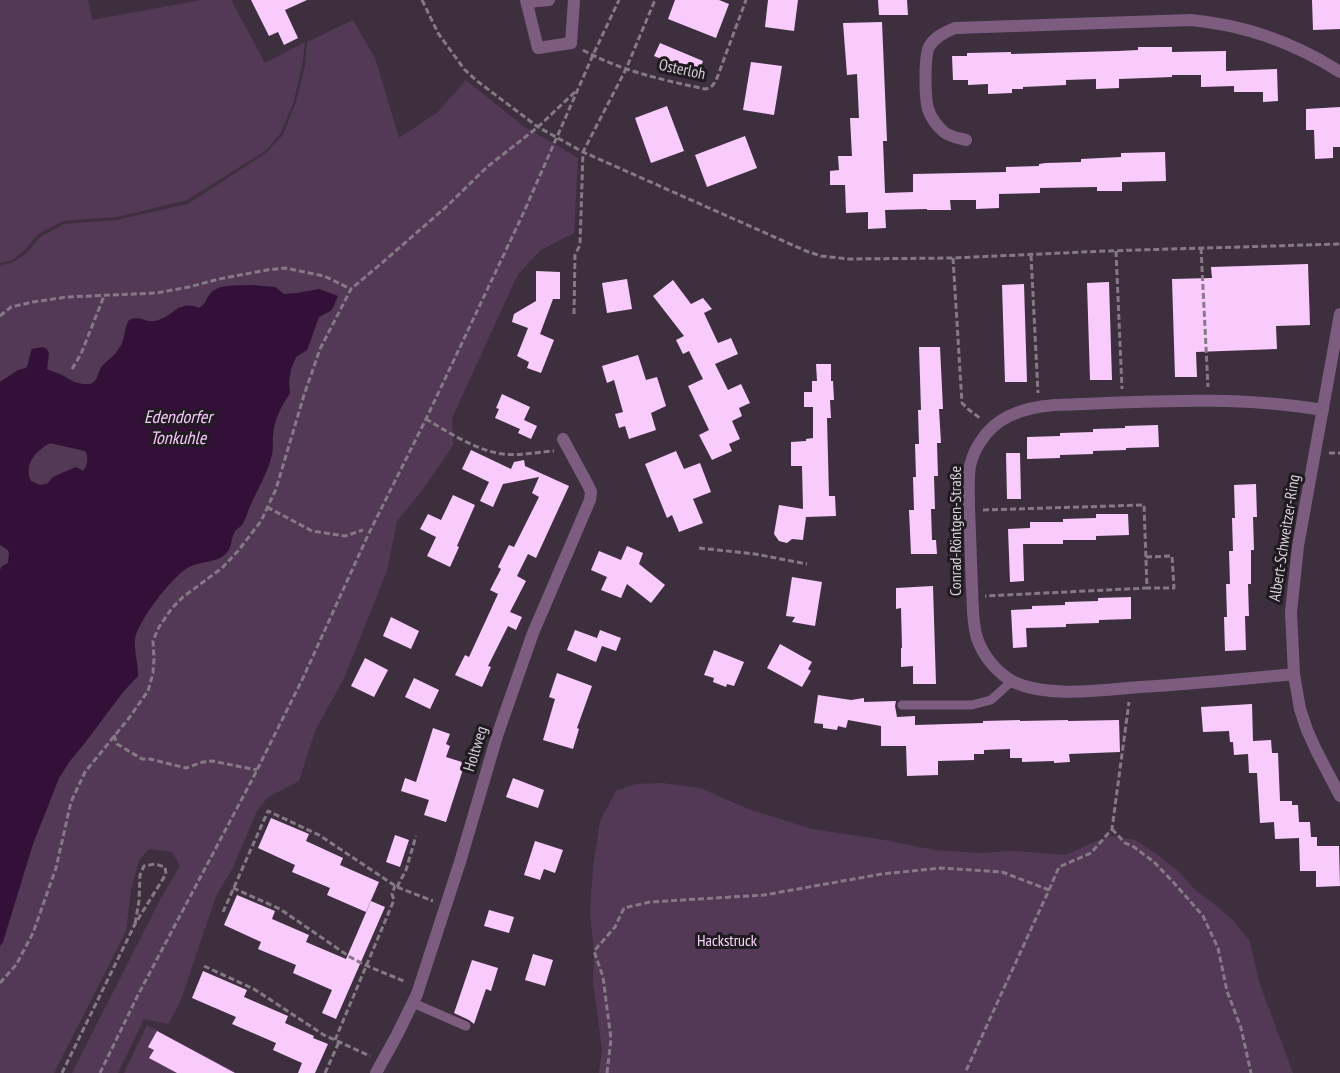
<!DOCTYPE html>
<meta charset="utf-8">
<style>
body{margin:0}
canvas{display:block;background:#3d2f3e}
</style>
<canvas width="1340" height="1073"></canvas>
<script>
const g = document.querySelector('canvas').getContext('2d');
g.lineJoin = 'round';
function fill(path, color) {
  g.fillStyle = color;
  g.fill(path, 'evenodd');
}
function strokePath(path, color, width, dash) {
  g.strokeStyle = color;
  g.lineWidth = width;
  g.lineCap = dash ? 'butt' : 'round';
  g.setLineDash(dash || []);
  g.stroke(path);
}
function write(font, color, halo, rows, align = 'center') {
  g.font = font + ' "PT Sans Narrow",sans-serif';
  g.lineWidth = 6;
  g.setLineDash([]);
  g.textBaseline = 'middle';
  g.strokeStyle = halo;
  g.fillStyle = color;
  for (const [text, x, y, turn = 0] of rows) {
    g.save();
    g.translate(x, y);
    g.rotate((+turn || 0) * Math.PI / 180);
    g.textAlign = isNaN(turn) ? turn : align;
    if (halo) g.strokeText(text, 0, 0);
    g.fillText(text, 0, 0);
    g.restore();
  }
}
const green = new Path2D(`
 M0,0H88L92,20L201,0H231L265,63L305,42L302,66L293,104L280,134L265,151L187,200L117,217L63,221L38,234L25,250L12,260L0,263Z
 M353,20L375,58L399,138L438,112L466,80L523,126L578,158L574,233L541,250L518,274L452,418L453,445L424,488L397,521L387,571L345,676L315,731L299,781L268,797L257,811L233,867L216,896L179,1005L168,1024L144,1019L118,1073H72L160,900L180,866L172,852L149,849L139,860L131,889L126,931L54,1073H0V946L3,942L9,922L33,844L59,778L70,761L84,744L123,692L138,676C138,663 134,652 135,639C137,622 173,575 189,567C200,561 218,563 227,552C232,547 231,537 235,531C237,529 240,527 242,525C246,519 248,510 251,504C258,488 267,474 271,458C274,450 272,443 273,435C274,420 282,405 290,393L289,382L291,370L296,357L307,350L319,317L332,310L319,289L298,293L284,294L275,287L251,285L220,287L211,292L205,305L198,308L179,307L164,318L156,321H148L139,318L125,327C125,337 122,346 115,354C111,359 105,362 101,367C97,372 98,380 92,383C80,388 70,378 61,374C56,372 52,372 47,369L49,353L29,356L28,364L26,368L18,370L0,382V266L13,262L27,253L40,237L64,224L116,220L188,204L266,153L283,135L296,102L305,66L307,42Z
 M50,443L85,451C89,457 88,465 83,471L76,467C65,472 55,474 47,484L40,485L31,481C23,465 36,451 50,443Z
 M0,545L8,550L9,554L8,563L2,566L0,570Z
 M662,783L700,788L751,810L812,829L884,840L934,850L979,853L1015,851L1066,855L1092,843L1112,836L1135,840L1158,855L1179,872L1196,891L1214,904L1233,920L1250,942L1259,982L1293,1073H599L602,1049L593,982L594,954L590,912L593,868L600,821L616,791L636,784Z
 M147,1025L237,1073H124Z`);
const water = new Path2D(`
 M251,285L275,287L284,294L298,293L319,289L338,296L332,310L319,317L307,350L296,357L291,369L289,382L290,393C282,405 274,420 273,435C272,443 274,450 271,458C267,474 258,488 251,504C248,510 246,519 242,525C240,527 237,529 235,531C231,537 232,547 227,552C219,563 200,561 189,567C173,575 137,622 135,639C134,652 138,663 138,676L123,692L84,744L70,761L59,778L33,844L9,922L3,942L0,946V570L2,566L8,563L9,554L8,550L0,545V382L18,370L26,368C30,362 29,355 32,349L43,347L47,349L49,353L47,369L61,375L74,382L83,384H91L96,380L102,366L115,354L122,344L128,321C138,314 144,323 155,321C173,318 179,299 199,308C206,304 205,300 210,294C219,283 239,286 251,285ZM50,443L85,451C89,457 88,465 83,471L76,467L53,477L47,484L40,485L31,481C23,465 36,450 50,443Z`);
const building = new Path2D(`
 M251,0H307L285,10L298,38L284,45L278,32L269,36Z
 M675,0H719L729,4L716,38L668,19Z
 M768,0H798L794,31L765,27Z
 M878,0H907L908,15H879Z
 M1312,0H1340V29L1313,30Z
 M882,22L887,141H883L885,193L913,192V174L1006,172V167L1039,166V164L1046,163L1081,162V159L1121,157V153L1165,152L1166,181L1122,182V191H1097V187L1040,188V193L999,194V208L976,209V200H950L951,210H927V209L885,210L886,228L868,229V212L846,213L845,185H830V171L839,170L838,156H852L850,118H859L857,74L847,75L843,23Z
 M660,43L703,61L698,74L654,56Z
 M1138,47H1172V52L1226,51V71L1277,69L1278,101L1263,102V92H1234V86L1201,87V75H1172V77L1119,79V88L1096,89V79L1066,80V85L1023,87V89H1012V93L988,94V84L968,85V80H953L952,56H967V53L1011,52V54L1118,51L1138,50Z
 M751,62L782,66L774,115L743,110Z
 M667,106L684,151L651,163L635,118Z
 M1340,107V147H1333V158L1315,159L1314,130H1306V109Z
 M745,136L757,168L707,187L695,155Z
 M1308,264L1310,325L1276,326L1277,349L1196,352L1197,377H1175L1172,279L1212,278L1211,267Z
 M536,271L560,272V299H553L540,334L554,340L541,373L527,368L529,362L517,356L528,328L512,322L514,314L536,301Z
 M627,279L632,309L607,313L602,283Z
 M673,280L691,304L703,298L712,309L704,313L718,343L731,338L738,354L715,364L728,390L741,384L750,403L739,408L742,416L732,421L740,439L729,444L732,451L712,460L699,435L709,430L688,386L703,379L689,351L683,354L676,340L684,336L653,296Z
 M1109,282L1112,380H1090L1087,283Z
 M1024,284L1027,382H1005L1002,285Z
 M919,347H940L943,409H939L941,443H937L938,476H934L935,509H931L932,540H936L937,554H911L909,510H914L913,477H916L915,444H919L918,410H921Z
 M638,355L646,380L657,377L666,406L651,413L656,430L629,439L625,426L619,428L615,414L623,412L614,380L607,383L602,366Z
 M816,364H831V381H833L834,400H830L831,418H827L829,496H835L836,516L806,517L803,540L792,539L787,543L779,541L774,534L779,505L803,509L802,466H791V442L806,441V439L813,438V407H804V392H812V381H817Z
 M502,394L530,407L524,420L537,426L531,439L518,433L520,429L495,418L499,409L496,408Z
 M1158,425L1159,447L1126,448V450L1093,451V454L1060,455V458L1027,459V437L1060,436V433L1093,432V429L1125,428V426Z
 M471,450L511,469L514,462L524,460L525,466L569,486L536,558L528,554L517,576L526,581L510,612L522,617L516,630L508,626L488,666L491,667L482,687L455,675L465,655L469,657L498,594L490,590L501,569L498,567L509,545L514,547L539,497L532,493L539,477L503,484L493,507L480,501L489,482L462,469Z
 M676,451L684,469L700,463L711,492L693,499L703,523L679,532L672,515L667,518L645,464Z
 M1006,453H1020L1021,499H1007Z
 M1256,484L1257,517H1253L1254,550H1251V584H1248L1249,616H1245L1246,650L1225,651L1224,617H1227L1226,584H1230L1229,551H1233L1232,518H1235L1234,485Z
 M453,495L475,505L457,546L459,547L450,567L427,556L436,537L420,529L428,514L441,520Z
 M1096,514H1128L1129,535L1096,536V540H1063V544H1023L1024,581L1010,582L1008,529L1030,528V522H1063V519L1096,518Z
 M627,546L643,553L639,564L665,585L651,603L627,584L621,598L601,590L607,577L591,570L599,551L621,560Z
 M792,577L822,582L815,626L792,622L795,617L786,616Z
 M933,586L936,684H913V666L901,667V648H902L901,608L896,609V588Z
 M1131,597V619L1099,620V623L1066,624V627L1026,628L1027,647L1013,648L1011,610L1032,609V606L1065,605V602L1098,601V598Z
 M391,617L419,631L411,649L383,636Z
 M575,630L597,638L600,630L621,638L616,651L602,646L596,662L567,650Z
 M780,644L812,662L808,669L811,671L802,687L767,668Z
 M714,650L744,662L734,686L727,684L726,687L713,682L714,678L704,675Z
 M365,658L388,670L374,697L351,686Z
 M557,673L592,686L577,728L579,729L573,749L543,740L555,699L549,697Z
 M414,678L439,690L430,709L405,697Z
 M818,695L851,700L864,698V702L896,701L895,706L897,717L915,716V725L983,723V721L1020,720V721L1068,720V721L1119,720L1120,752L1069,754L1070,762L1054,763V761L1022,762V758H1010V749L984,750V754H974V760L938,761V775L907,776L906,746H881V726L848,720L846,728L838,726L837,730L823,728V724L814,723Z
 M1252,704L1253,741L1271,740L1272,753H1278L1280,801H1292V805H1298L1299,822H1310L1311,837H1317V846H1339L1340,886L1316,887V871H1300L1299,838L1275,839L1274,822L1260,823L1257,773H1249L1248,754L1234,755L1233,742H1230L1229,731L1203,732L1201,707Z
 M433,728L450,734L446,744L450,746L446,757L465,763L446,822L424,815L429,800L401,791L405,778L416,782Z
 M513,778L544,790L538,808L506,797Z
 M271,818L309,834L306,841L343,858L340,865L379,882L366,912L327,895L330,888L292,872L295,865L258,848Z
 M395,835L409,840L400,867L386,862Z
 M535,841L563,850L555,873L544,869L540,880L524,875Z
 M237,895L275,911L272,919L309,935L306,942L346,959L371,901L385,907L336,1019L322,1013L332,990L293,973L296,965L258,949L261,942L224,925Z
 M489,910L514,917L509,933L484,926Z
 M533,954L553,960L545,986L525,980Z
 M472,960L498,968L491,991L486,989L474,1024L469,1020L454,1013Z
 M203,971L247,990L244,997L288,1016L285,1023L314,1036L313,1038L328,1044L315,1073H298L302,1063L273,1050L276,1043L232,1024L236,1017L192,998Z
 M157,1031L235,1073H177L149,1058L154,1050L148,1047Z`);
const path = new Path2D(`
 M422,0L438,33L464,69L477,81L538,127L583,152L806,251L821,256L849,259L953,258L1105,251L1340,244
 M583,50C621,71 663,80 705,89C712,88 714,84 717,78L746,0
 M1201,248L1208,387
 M1116,251L1122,389
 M1031,255L1038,393
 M953,258L962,403L968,409L981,419
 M574,314L575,255L580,245L583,152L626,69L655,0
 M0,316L11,307L33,302L67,297L156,293L189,287L219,279L267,270L285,268L324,276L351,289
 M72,369L81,354L104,296
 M426,419C448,432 477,451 503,454C520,456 537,452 554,451
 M1329,453H1340
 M267,507L312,531L345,536L363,530
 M983,510L1144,505L1147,588L985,596
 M699,548L755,554L807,564
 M1146,557L1172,556L1174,588H1147
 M114,735L117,744L142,759H150L186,768L203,762L212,761L257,770
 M1112,829L1125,843L1134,847L1154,862L1175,884L1203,916L1218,948L1227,991L1241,1028L1251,1073
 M397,887L406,870L416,836
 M233,888L280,909L350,957L365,965L406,982
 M1049,890L1059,867L1091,853L1112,829L1129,702
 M223,912L268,811L319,835L397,887L433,901
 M204,966L254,989L324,1035L370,1056
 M0,983L16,965L33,933L56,868L71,802L85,772L129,718L148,691L153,673L154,659L153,641L159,627L172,608L183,597L222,568L238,551L261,521L276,489L304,395L320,349L351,289L383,262L446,207L487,167L538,127L577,90
 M335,1040L394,900L392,894L395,886
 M62,1073L135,924L166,874L165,867L155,864L144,866L140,875L139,901L135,924
 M100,1073L138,995L254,776L303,678L368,535L426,419L523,214L593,55L619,0
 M325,1073L339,1042
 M607,1073L611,1039L603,977L594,951L615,927L624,908L650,902L764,895L882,874L941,868L1002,872L1049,890L965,1073`);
const lane = new Path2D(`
 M902,705H972L991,700L1012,681
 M413,1003L466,1026`);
const street = new Path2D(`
 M526,0L538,48L571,43L574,0
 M527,2L549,0
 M966,140C959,138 950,137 944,132C937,126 931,118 928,109C925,98 924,58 929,47C934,37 945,32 955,28L1191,20C1245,25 1295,43 1340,72
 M1340,314L1298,546L1291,612L1294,674L1300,709L1307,730L1316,750L1340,796
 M1294,674C1242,679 1191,684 1140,687C1104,690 1047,698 1014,682C997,673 983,656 977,638C972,622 973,605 972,588C971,561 970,534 969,507C969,493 968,479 970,466C972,457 976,448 981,441C997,415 1026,407 1055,405C1144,402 1235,395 1323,410
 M376,1073L397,1035L417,994L460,862L497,736L533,633L590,500L591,492L589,487L563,439`);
const streetNames = [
 ["Osterloh",682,70,12],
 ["Conrad-Röntgen-Straße",956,531,-90],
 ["Albert-Schweitzer-Ring",1285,538,-81],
 ["Holtweg",476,749,-73]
];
const parkNames = [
 ["Hackstruck",727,941]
];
const waterNames = [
 ["Edendorfer",178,418],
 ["Tonkuhle",178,439]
];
fill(green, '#543957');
fill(water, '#331037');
fill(building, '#f9cbfc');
strokePath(path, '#857986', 3, [6, 3]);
strokePath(lane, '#7c5d7f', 9);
strokePath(street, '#7c5d7f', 12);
write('16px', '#d9d0d9', '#201a21', streetNames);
write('16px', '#fbd6fe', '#201a21', parkNames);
write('italic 18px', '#f7c6fb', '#201a21', waterNames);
</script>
